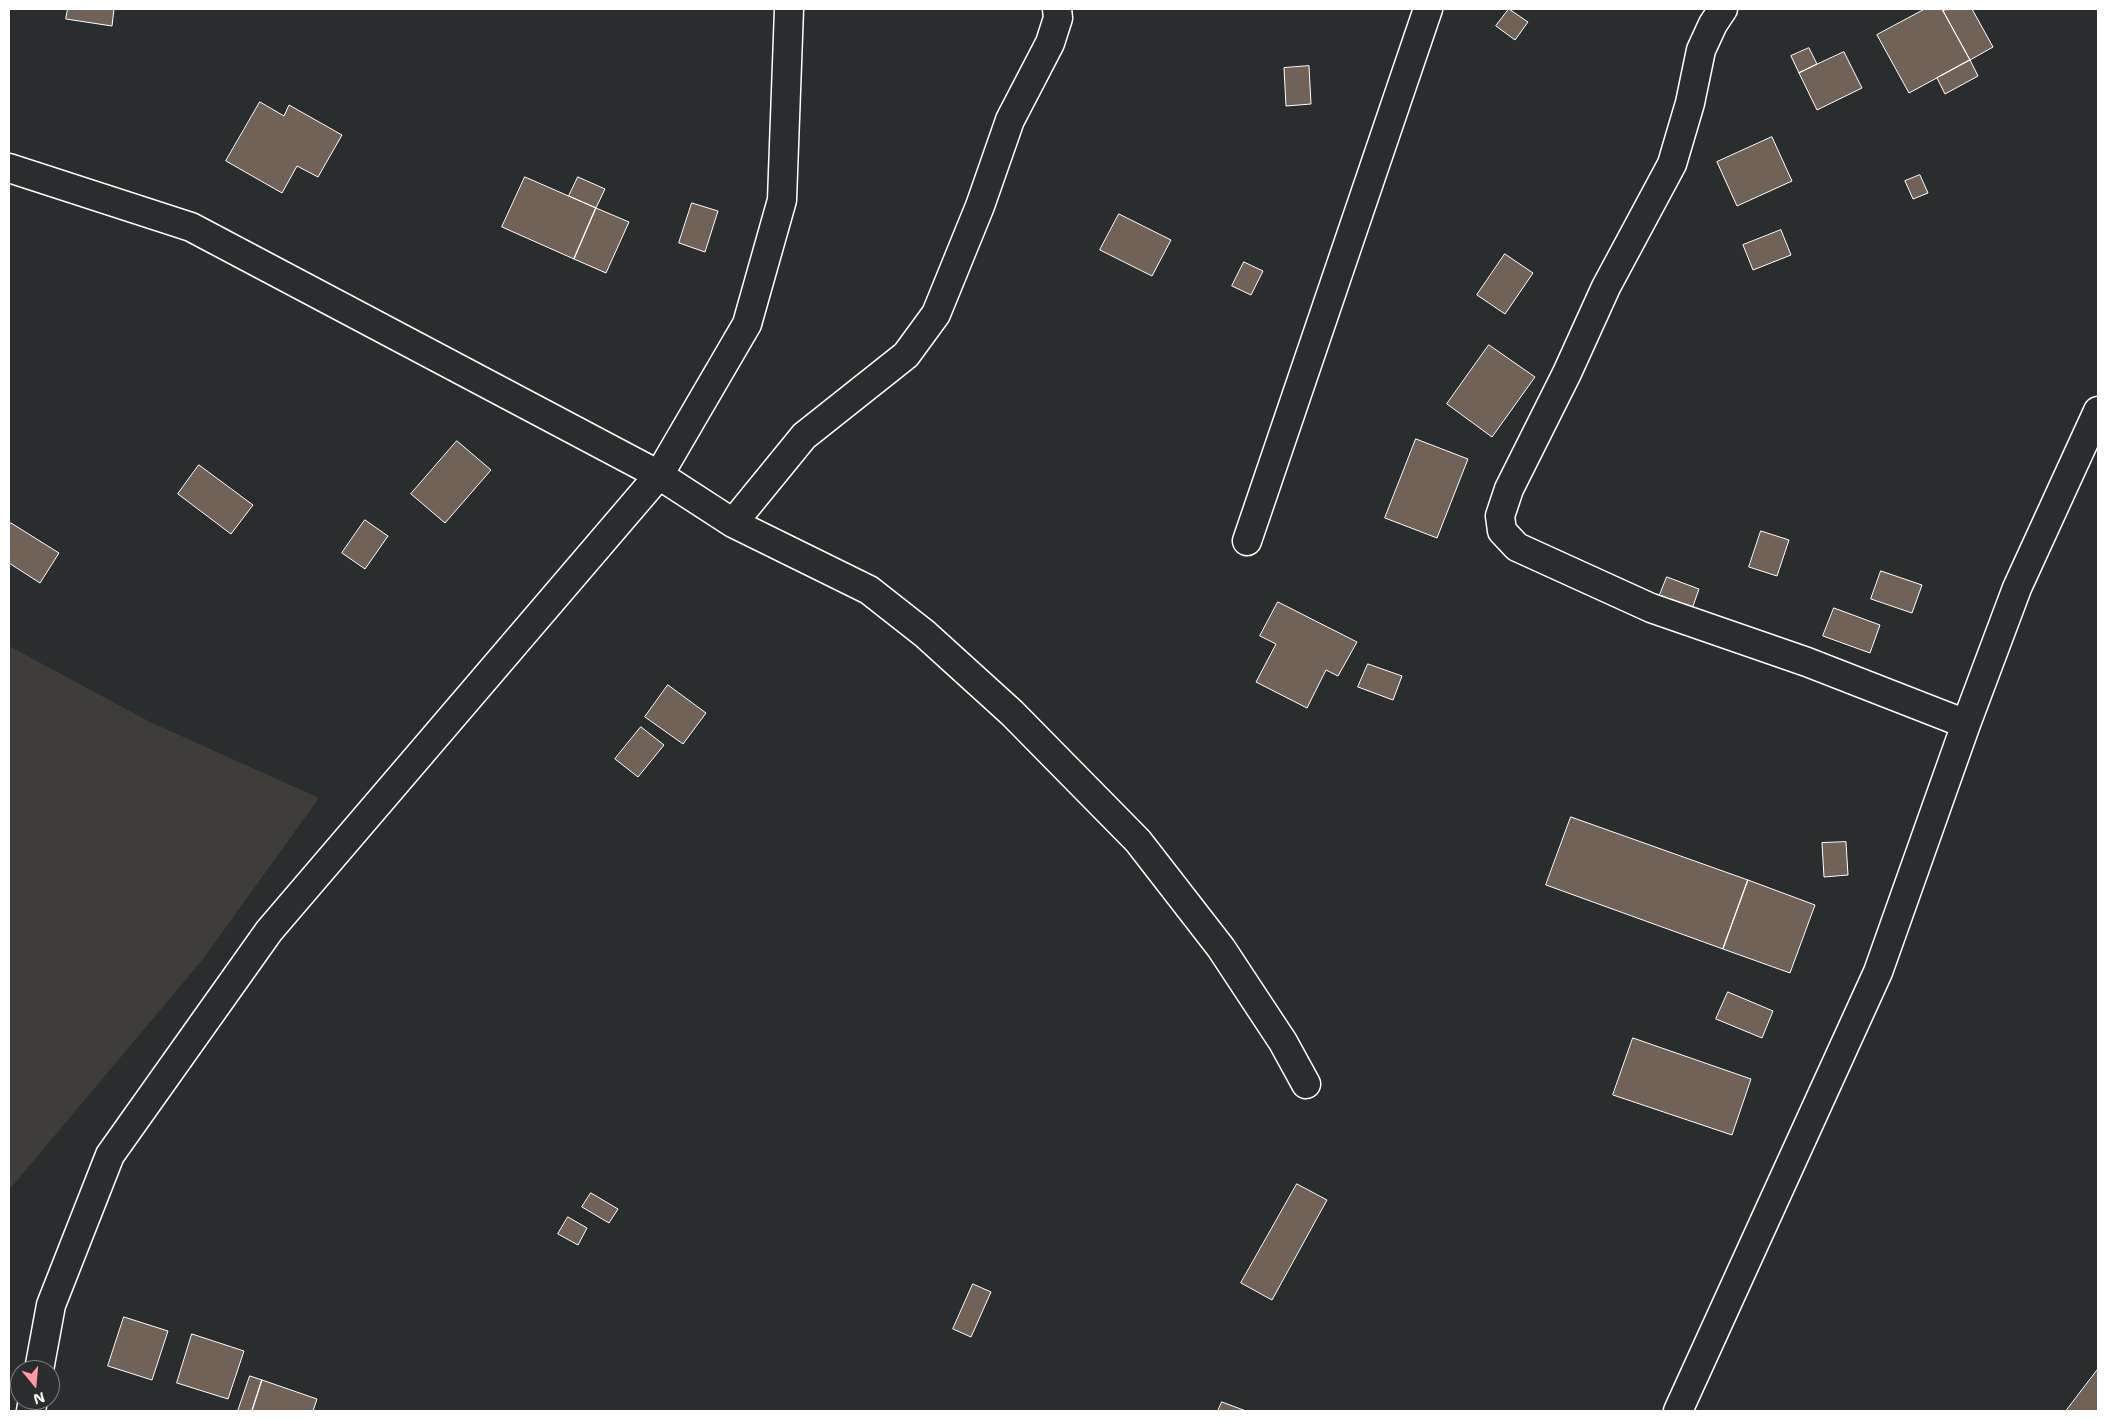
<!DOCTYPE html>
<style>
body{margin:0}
#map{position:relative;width:2107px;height:1420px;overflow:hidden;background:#2a2d2e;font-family:"Shantell Sans",sans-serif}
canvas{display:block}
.frame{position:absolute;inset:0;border:10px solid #fff;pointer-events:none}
.north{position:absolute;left:10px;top:1360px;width:50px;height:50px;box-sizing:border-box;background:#2a2d2e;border:1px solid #7f8182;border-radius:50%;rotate:163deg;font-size:14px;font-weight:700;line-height:20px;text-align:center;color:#fff}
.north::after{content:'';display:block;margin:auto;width:18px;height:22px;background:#ff9aa2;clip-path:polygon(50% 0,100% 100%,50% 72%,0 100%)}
</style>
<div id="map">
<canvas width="2107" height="1420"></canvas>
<div class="frame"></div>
<div class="north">N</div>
</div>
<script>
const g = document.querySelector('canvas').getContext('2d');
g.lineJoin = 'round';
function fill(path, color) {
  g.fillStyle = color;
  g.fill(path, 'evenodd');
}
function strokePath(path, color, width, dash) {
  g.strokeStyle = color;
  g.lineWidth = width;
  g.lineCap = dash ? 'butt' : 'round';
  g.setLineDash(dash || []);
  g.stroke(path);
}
const built = new Path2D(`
 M9,646L150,722L319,798L203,959L9,1190Z`);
const building = new Path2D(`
 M68,9H114L112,26L66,19Z
 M1509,9L1528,22L1515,40L1496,26Z
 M1925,9H1942L1970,60L1909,93L1877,35Z
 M1949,9H1972L1993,47L1970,60L1943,11Z
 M1809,48L1817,64L1799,73L1791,56Z
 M1844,52L1862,88L1817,110L1799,73Z
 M1970,60L1978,76L1945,94L1937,78Z
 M1309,66L1311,104L1286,106L1284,68Z
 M260,102L284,116L289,105L342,135L318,177L297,166L282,193L226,161Z
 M1772,137L1792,181L1737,206L1717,162Z
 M1920,175L1928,193L1913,199L1905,181Z
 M525,177L596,208L574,259L502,227Z
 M578,177L605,189L596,208L569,196Z
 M692,203L718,211L705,252L679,243Z
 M596,208L629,222L606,273L574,259Z
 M1119,214L1171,240L1152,276L1100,250Z
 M1781,230L1791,255L1753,270L1743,245Z
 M1505,254L1533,273L1505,314L1477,295Z
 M1244,262L1263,271L1251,295L1232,286Z
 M1489,345L1535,377L1492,437L1447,404Z
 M1416,439L1468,459L1437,538L1385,518Z
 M457,441L491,470L445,523L411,494Z
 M199,465L253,505L231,534L178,494Z
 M365,520L388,536L365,569L342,553Z
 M11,523L59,553L40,583L9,563V526Z
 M1761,531L1789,540L1777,576L1749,567Z
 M1881,571L1922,585L1912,613L1871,599Z
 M1667,577L1699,589L1692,609L1659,597Z
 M1278,602L1357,642L1338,676L1326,670L1307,708L1256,682L1276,644L1260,636Z
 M1834,608L1880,625L1870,653L1823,636Z
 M1368,664L1402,676L1393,700L1358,687Z
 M668,685L706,713L683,744L645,717Z
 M641,727L664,745L638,777L615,759Z
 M1571,817L1748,880L1723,949L1546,885Z
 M1846,842L1848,875L1824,877L1822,843Z
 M1748,880L1815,905L1790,973L1723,949Z
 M1728,992L1773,1011L1762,1038L1716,1019Z
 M1633,1038L1751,1079L1732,1135L1613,1095Z
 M1297,1184L1327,1200L1272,1300L1241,1283Z
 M591,1193L618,1209L609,1223L582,1207Z
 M568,1217L587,1228L578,1245L558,1234Z
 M973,1284L991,1292L971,1337L953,1329Z
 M124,1317L168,1331L152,1380L108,1366Z
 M192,1334L244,1351L228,1399L177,1383Z
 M2098,1369V1411H2066Z
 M250,1376L262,1380L252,1411H238Z
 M262,1380L317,1399L313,1411H252Z
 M1222,1402L1246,1411H1218Z`);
const minor = new Path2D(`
 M1723,9L1713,24L1701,50L1690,103L1672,164L1606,287L1567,373L1509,489L1500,516L1502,531L1517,547L1651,608L1807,662L1966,724
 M9,168L191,227L659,475L733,523L869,590L925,634L1012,713L1138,841L1221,948L1283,1042L1306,1084
 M733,523L804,436L906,355L936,314L980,206L1010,120L1050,43L1058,18L1057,9
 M1247,541L1428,9
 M39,1370L51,1305L110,1155L269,931L659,475L747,324L782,200L789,9
 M31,1411L33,1400
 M1678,1411L1878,972L1966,724L2017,588L2098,411`);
fill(built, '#3f3d3a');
fill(building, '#706257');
strokePath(building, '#fff', 1);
strokePath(minor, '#fff', 31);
strokePath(minor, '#2a2d2e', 28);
</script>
